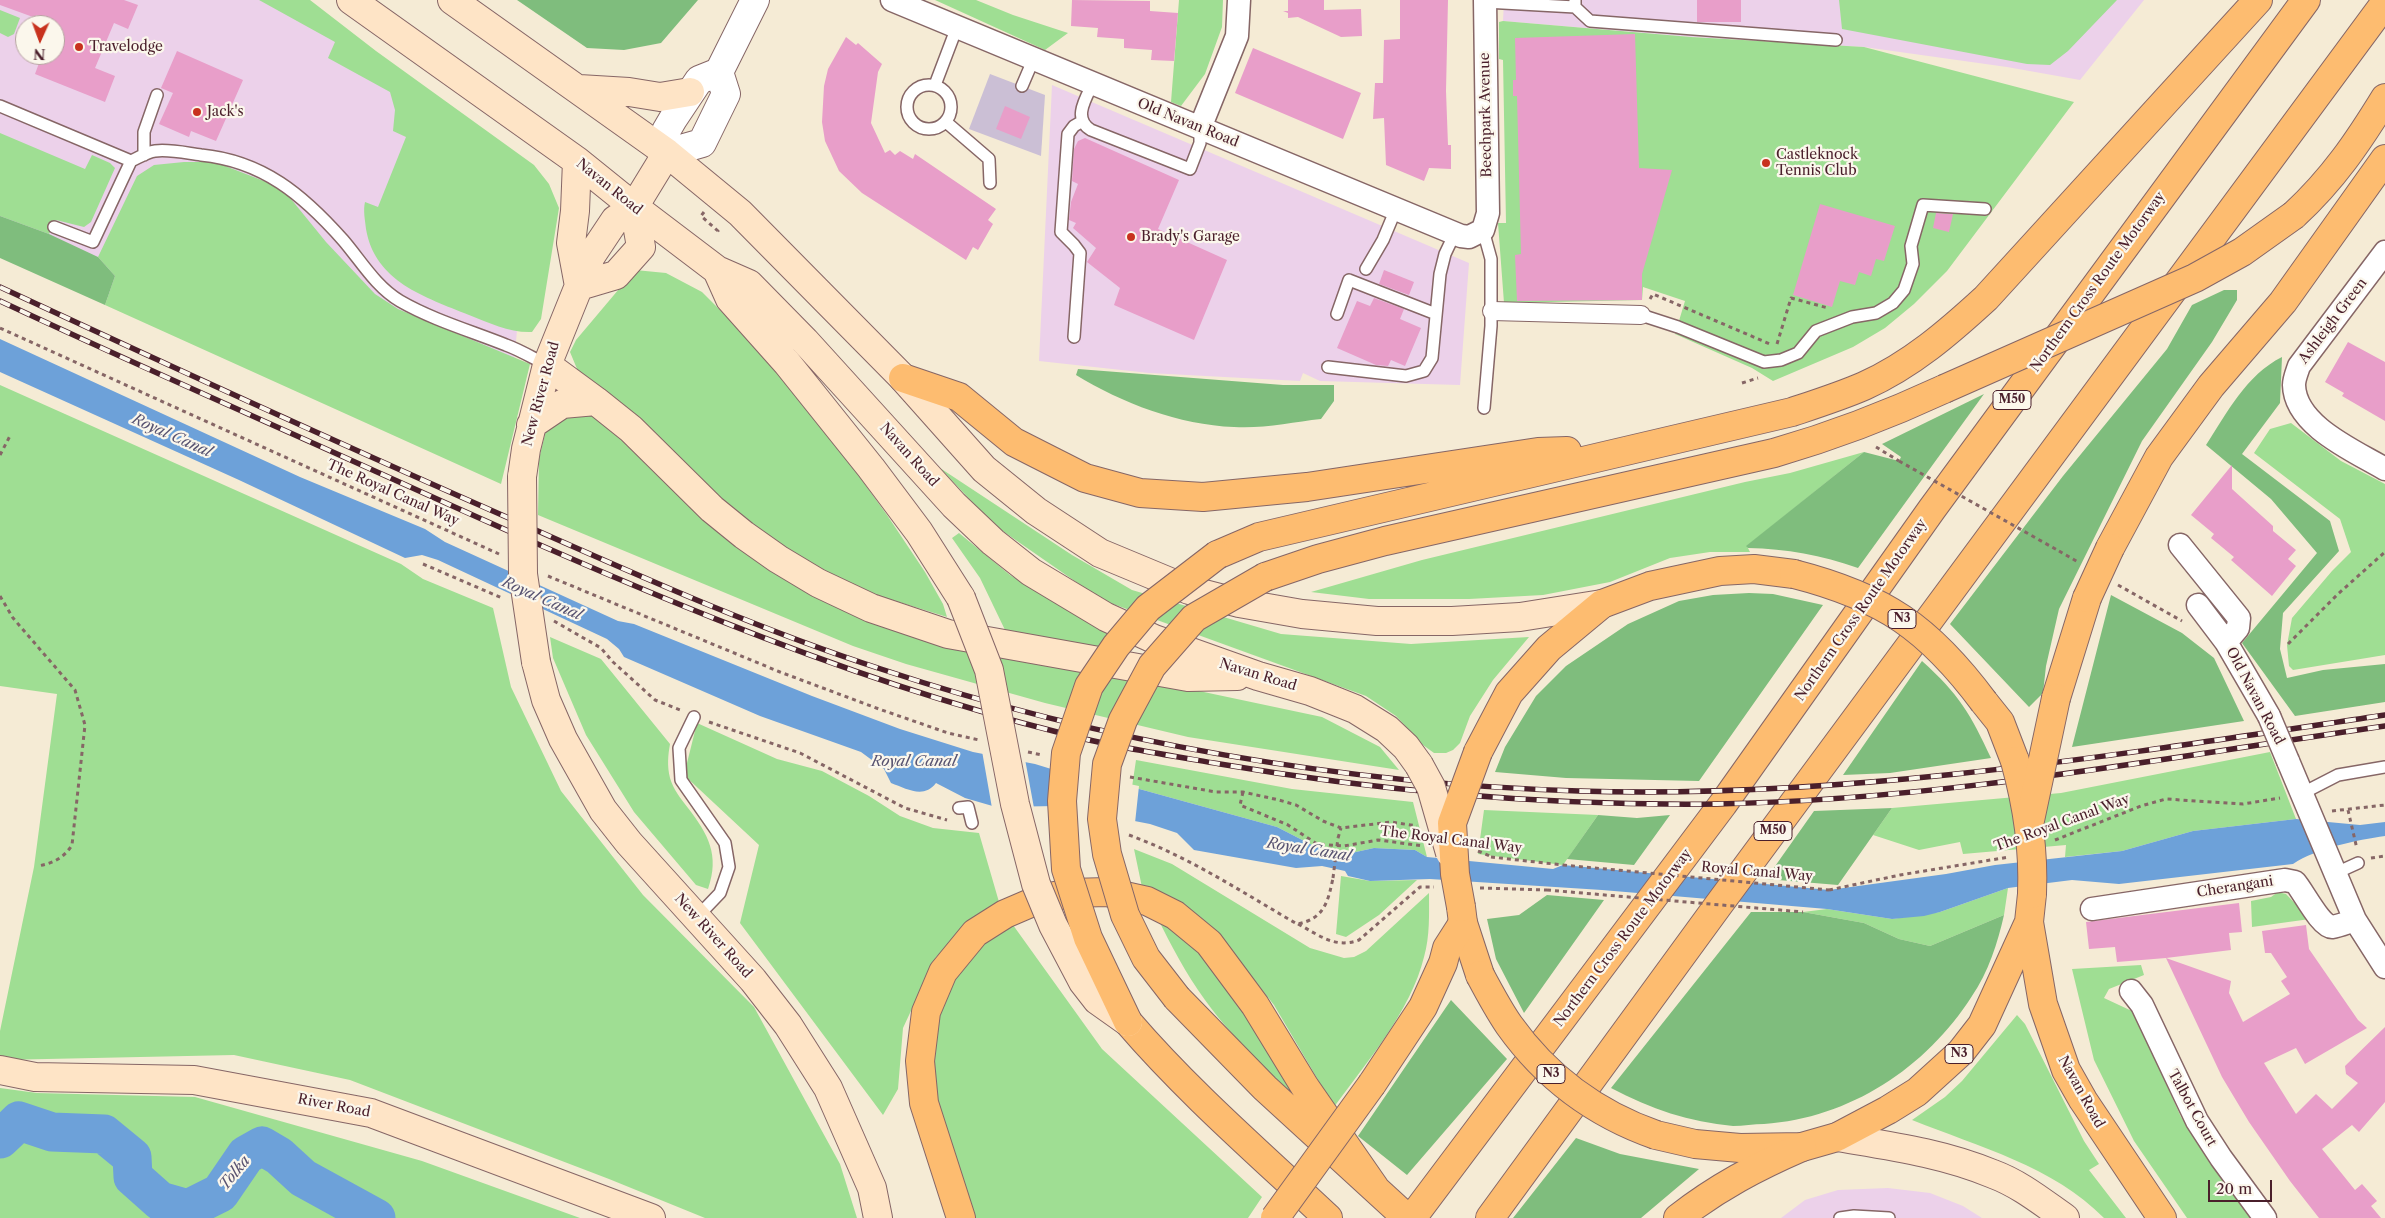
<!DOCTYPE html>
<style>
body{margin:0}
#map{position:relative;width:2385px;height:1218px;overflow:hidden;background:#f5ebd5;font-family:"Libre Caslon Text",serif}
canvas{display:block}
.north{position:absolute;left:15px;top:15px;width:50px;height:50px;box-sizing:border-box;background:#fbf7ec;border:1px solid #b4a19f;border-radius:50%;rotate:182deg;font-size:14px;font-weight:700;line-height:20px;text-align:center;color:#4a1f2b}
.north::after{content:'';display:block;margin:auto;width:18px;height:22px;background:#c8321e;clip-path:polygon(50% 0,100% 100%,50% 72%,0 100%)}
.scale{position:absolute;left:2208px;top:1180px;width:64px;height:22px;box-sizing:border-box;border:2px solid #4a1f2b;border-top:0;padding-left:6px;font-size:15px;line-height:18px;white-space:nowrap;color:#4a1f2b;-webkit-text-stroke:4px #fbf7ec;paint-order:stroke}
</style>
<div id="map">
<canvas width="2385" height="1218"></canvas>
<div class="north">N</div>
<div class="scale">20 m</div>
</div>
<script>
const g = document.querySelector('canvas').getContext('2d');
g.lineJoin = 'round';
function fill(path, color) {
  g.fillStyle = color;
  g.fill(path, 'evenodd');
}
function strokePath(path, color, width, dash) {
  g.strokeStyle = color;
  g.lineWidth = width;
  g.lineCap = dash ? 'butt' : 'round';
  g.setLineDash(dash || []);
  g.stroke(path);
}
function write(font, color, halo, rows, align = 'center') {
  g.font = font + ' "Libre Caslon Text",serif';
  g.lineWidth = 4.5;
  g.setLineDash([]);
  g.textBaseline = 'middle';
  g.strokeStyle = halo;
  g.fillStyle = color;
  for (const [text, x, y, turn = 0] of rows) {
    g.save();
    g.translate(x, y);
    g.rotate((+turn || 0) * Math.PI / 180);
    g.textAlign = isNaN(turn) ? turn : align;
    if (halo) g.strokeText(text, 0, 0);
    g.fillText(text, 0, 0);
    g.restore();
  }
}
const built = new Path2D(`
 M0,0H288L435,102L521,288L512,384L110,299L0,249ZM25,25H55V55H25Z
 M1504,0H2144L2080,80L2007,67L1864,47L1691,37L1503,21Z
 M1052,85L1469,263L1460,385L1320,381L1303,373L1300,381L1149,373L1039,361Z
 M1888,1188L1930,1193L1963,1206L1982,1218H1781L1805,1200L1838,1190Z`);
const industrial = new Path2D(`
 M990,74L1045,95L1041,156L969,129Z`);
const green = new Path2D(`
 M259,0H310L376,51L534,165L549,184L559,208L541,319L532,332C510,333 490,323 469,315C425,297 375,282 366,229C365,219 363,211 365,202L378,207L406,137L393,131L395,110L390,92L328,58L335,42Z
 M935,0H976L1013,15L1068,33L1045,50Z
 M1179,0H1223L1222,27L1205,74L1181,106L1171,102Z
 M1839,0H2117L2068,51L2050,65L2027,64L1842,29Z
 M0,10L20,18L14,34L8,37L0,33Z
 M1503,21L1691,37L1864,47L2074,102L1947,271L1914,304L1885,328L1853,347L1773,381L1752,368L1675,334L1685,301L1643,287L1642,300L1504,303L1498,223H1506L1503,60L1499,59V22Z
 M0,133L85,169L92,155L110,163L115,168L91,222L84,227L56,220L49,234L0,216Z
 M184,162H215L282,188L326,242L375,294L398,309L530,364L501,484L105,305L115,276L98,257L137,176L154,165Z
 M635,270L666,273L702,292L752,342L833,440L887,515L925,572L943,604L947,617L870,593L821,570L782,546L733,509L580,376L570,352L576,340Z
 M0,385L401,564L423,579L493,608L511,687L561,791L643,895L754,1007L840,1164L857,1218H705L609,1179L350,1080L234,1055L0,1060V1031L34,867L57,694L0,686Z
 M581,413L596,415L721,532L778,572L1166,684L1322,717L1380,747L1399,770L1188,737L1045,703L906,664L853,646L538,515L539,459L547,426L560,417Z
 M2291,423L2341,461L2385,484V655L2293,670L2289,666L2287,645L2292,618L2332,571L2351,552L2340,519L2254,453L2270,429Z
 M1864,452L1747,546L1750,552H1710L1670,558L1610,582L1543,595L1469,599H1369L1311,592L1422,560L1745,482L1790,473Z
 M940,468L1072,555L1132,590L1281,634L1411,644L1529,637L1493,680L1470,716L1460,743L1453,750L1446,753H1434L1423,745L1396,716L1366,696L1102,600L994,525Z
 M959,533L1010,575L1113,637L1104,648L1005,630L980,578L952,538Z
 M550,637L601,659L670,744C668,755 667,766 670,778C673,789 681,799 688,808C708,834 720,855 708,889L696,885L634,812L586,735L553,658Z
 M697,723L777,759L822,771L869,796L900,816L933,828L979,833L999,902L971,923L936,957L903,1028L898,1089L883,1115L740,923L759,845L684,775Z
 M2270,752L2296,819L2193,831L2122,851L2065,857L2066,845L1963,854L1960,842L1919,850L1873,835L1892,808L2061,793Z
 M1136,760L1292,789L1413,802L1427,857L1415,850L1374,848L1347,854L1312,845L1277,827L1132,787Z
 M1484,810L1598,815L1563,865L1478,854Z
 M1134,849L1172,864L1310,948L1344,958L1354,957L1366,951L1429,893C1429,914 1430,936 1424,957C1411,1011 1366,1063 1334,1107L1274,1005L1222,939L1143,892Z
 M1341,876L1370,881L1417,880L1379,915L1346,937L1336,934Z
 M2008,888L2004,915L1930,946L1899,939L1864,923L1803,912L1827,909L1892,919L1940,912Z
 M2278,892L2286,894L2310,919L2252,927L2251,901L2271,897Z
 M1157,917L1197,946L1317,1117C1279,1081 1236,1043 1205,1000C1186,974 1171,945 1157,917Z
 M1013,925L1102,1049L1262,1197L1248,1218H971L938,1122L932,1074L933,1026L953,979L979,945Z
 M2141,965L2144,975L2109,989L2104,998L2134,1012L2181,1117L2252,1218H2187L2134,1141L2094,1060L2072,969Z
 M2017,1015L2025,1024L2084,1141L2099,1164L2089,1170L2126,1218H2104C2053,1166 1979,1147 1912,1120L1945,1097L1962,1081Z
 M0,1088L37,1093L195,1097L422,1161L580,1218H0Z`);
const forest = new Path2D(`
 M517,0H698L661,43L624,50L587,48Z
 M0,216L49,234L98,257L115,276L105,305L0,258Z
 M2224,290H2237V300L2212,342L2142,441L2059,609L2046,666L2043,693L2029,707L1950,624L2063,476L2167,349L2192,305Z
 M2282,357L2280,403L2242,454L2330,521L2339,551L2283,613L2280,649L2287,678L2323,670L2385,664V702L2295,716L2242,643L2317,553L2271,499L2206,445C2227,413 2246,375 2282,357Z
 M1078,369L1283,385H1334V401L1321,419C1293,422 1262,429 1234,427C1179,425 1122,403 1076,375Z
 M1984,394L1858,568C1821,555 1787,549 1748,548L1746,546L1864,452L1899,461L1901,457L1882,444Z
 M1749,593L1773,594L1823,605L1699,781L1566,778L1495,772L1505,747L1536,696L1566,666L1628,624L1679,601L1713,595Z
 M2111,595L2182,633L2214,658L2244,721L2072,747Z
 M1922,661C1959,694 1971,715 1991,758L1890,773L1843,775Z
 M1892,808L1838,885L1766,879L1814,811Z
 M1598,815L1637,818L1670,815L1634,865L1567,859Z
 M1547,895L1604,900L1524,1013L1496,959L1487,919L1519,915Z
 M1751,912H1803L1864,923L1899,939L1930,946L2004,915C1998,942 1988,973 1972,996C1926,1068 1850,1118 1764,1124C1754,1124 1743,1126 1733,1126C1689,1122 1651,1109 1611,1088Z
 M1451,1000L1507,1059L1407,1175L1358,1136Z
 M1576,1138L1620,1154L1699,1169L1641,1218H1513Z`);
const water = new Path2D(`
 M0,339L300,477L425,529L445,542L618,621L634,624L812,696L900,729L973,752L1035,764L1061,772L1132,787L1277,827L1312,845L1347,854L1374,848L1415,850L1427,857L1553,869L1563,865L1829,890L1946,874L1995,865L2122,851L2193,831L2296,819L2360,825L2385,822V836C2357,840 2317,848 2293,864L2119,884L2072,880L2008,888L1940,912L1924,916L1892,919L1827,909L1602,890L1430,879L1370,881L1348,876L1345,871L1322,866L1296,868L1194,850L1177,833L1150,824L1057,806L996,807L965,798L936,783C924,799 907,789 891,783L884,769L861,752L760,716L624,657L619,649L607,639L438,560L422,555L405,558L239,480L0,372Z`);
const pier = new Path2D(`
 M982,751L1025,759L1034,808H992Z
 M1062,770L1139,786L1135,823L1057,808Z`);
const river = new Path2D(`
 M0,1139L19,1121L52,1132L104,1134L132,1157L133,1177L160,1201L188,1209L220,1193L246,1155L262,1146L279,1156L303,1178L376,1218`);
const building = new Path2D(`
 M0,0H124L138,5L128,29L114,23L95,68L115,76L105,102L35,74L42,55H55V25L0,5Z
 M1072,0L1150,1V11L1178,13L1174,61L1151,60L1152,50L1124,48V39L1097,37L1098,28L1071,26Z
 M1288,0H1324V10L1361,9L1362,36L1341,37L1298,17L1288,18V13L1283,11H1288Z
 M1400,0H1448L1446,91L1448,145H1451V169L1429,168L1424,181L1386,165L1384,118L1373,119L1375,83H1383L1384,40L1400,39Z
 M1697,0H1741V22H1697Z
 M1635,34L1639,168L1672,170L1642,274V300L1517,301L1515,255L1521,254L1517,96H1513V80H1516L1515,38Z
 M846,37L856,45L858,43L882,64L878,72L871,123L885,153L890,150L895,155L900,151L913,159L915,154L996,209L988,220L993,224L978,250L973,247L966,260L862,193L839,171L825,141L822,122L824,86L828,69Z
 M1253,48L1361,93L1343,139L1235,93Z
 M177,51L243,80L216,141L191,131L189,137L159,124L173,93L161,88Z
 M1005,106L1030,117L1021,139L996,129Z
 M1085,138L1179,180L1158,229L1227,260L1194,340L1114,305L1120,288L1087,262L1096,248L1073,228L1076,223L1069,220L1071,202L1078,184L1072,181L1074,149L1078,141Z
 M1820,204L1895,226L1884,261L1876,259L1871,276L1859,272L1855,285L1840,281L1832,307L1793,295Z
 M1936,213L1953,214L1949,232L1933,228Z
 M1384,270L1414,282L1409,295L1379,284Z
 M1374,298L1404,309L1400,319L1421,328L1405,366L1391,360L1388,366L1376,365L1337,348L1357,301L1370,306Z
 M2348,342L2385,362V421L2342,396L2344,393L2325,382Z
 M2232,465V489L2273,526V531L2296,550L2288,559L2296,566L2272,596L2231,560L2234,557L2211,538L2214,534L2191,515Z
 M2239,903L2242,932L2229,933L2231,950L2166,958L2231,981L2229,993L2243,1022L2290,994L2281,981L2287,977L2271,953H2265L2262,931L2306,925L2309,949L2358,1020L2367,1028L2305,1064L2296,1048L2264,1063L2296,1114L2316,1094L2332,1109L2358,1083L2346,1074L2345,1066L2385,1027V1102L2359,1132L2352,1125L2322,1149L2355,1190L2362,1184L2377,1201L2371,1206L2381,1218H2319L2290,1181L2249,1122L2222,1077L2166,958L2117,962L2115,947L2089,949L2086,922Z`);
const path = new Path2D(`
 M704,212L701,216L718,231L715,234
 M1650,299L1653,294L1770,344
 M0,328L499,554
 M1777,344L1791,298L1828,308
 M1742,383L1758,378
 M1876,447L1899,461
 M0,455L11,434
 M2059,551L2078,562
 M423,564L502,598
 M548,576L780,672L879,709L948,733L979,740
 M2118,585L2182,621
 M0,596L13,618L75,690L85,725L72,845C64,858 52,864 37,866
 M554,621L601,648L613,662L655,700L680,710
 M2288,644L2338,594L2385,552
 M709,722L800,753L905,808L947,820
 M1028,752L1042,755
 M1130,777L1216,792H1243L1279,800L1296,805L1323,821L1341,828L1391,822L1417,826
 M1243,792L1240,805L1288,825L1317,844L1344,846L1378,840L1424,846
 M2348,810L2357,849
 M2332,811L2385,805
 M1129,835C1189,857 1242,892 1297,924C1324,919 1328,902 1333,878
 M1338,838L1341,828
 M2055,840L2141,806L2166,799L2243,804L2280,798
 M1478,851L1492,857
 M1491,857L1563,865
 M2371,858L2385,856
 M1480,888L1547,890
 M1829,890L1900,875L2009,857
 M1298,924C1319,935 1335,949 1359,940L1420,887H1434`);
const service = new Path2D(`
 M1485,2L1575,7V0
 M1575,7L1590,21L1836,40
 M1093,83C1086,98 1072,119 1091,130L1190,169L1200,143V128
 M907 107a22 22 0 1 1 44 0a22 22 0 1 1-44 0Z
 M935,85L957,27
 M1022,86L1034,58
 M0,106L131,161
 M946,122L989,159L990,183
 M144,155V132L157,95
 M54,227L93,242L131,161C138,158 147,152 155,151C169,149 186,153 201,155C263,161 303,195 343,240C361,261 376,287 400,301C433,320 471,331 506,345C520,350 533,358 547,365
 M1483,230L1491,259V326L1484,408
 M1366,269L1383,240L1396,209
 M1337,314L1349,280L1436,314
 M1641,315L1678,327L1764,362L1781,360L1798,353L1816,331L1852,317L1876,313L1893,303L1904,290L1913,264L1911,246L1923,205L1985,209
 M1074,337L1080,253L1074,245L1061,232L1068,134L1074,126L1081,122
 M1328,367L1406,376L1424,371L1432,358L1440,274L1445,254L1455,233
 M694,717L679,748L681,780L725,843L729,867L720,893L697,917
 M2303,793L2338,775L2385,767
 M959,808L968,807L972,823
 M2336,873L2358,863
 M1840,1218L1854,1216L1889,1218`);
const pedestrian = new Path2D(`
 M1492,311L1641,315`);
const minor = new Path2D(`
 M892,0L1461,236L1469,237L1483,230L1488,213L1485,0
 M1200,128L1237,36L1239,0
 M2385,252L2299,366C2297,372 2294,379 2294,385C2295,426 2355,451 2385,469
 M2180,545L2239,618L2238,628L2226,642
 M2198,605L2226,642L2269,716
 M2288,761L2355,920L2385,967
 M2092,909L2285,880L2295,882C2303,891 2321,927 2332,927C2340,926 2348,922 2355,920
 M2131,991L2142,1005L2197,1121L2221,1158L2265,1218`);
const tertiary = new Path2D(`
 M719,72L726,94L702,143L667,153L666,131L673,119L699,80L719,72L755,0`);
const secondary = new Path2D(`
 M351,0L577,161L634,207L717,270L749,284L805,341L954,505L993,542L1031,572L1106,617L1154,639L1258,676L1310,691L1355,709L1387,729L1406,747L1419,765
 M452,0L667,153L740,213L903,378L984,469L1036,511L1100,553L1189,590L1239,603L1302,614L1377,621H1452L1520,617L1602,604
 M579,89L629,92L660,97L690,92
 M577,161L575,211L571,243L579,286
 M717,270L730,299L787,363L871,468L919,532L961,598
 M579,286L616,275L641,247L634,207
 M547,365L596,401L631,429L712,509L744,535L778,559L818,583L871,608L948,634L1188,677L1237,676
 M531,425L562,404L596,401
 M522,477L526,449L547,365L591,256L615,220L634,207L667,153
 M536,662L546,700L563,739L603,810L629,843L753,980L788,1025L828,1088L872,1188L878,1218
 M0,1070L35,1077L194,1080L371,1113L651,1218
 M1837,1137C1890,1146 1943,1153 1993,1174C2020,1184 2042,1202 2065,1218`);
const trunk = new Path2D(`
 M1984,702L2000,722L2015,761
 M1478,752L1509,693L1549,648L1602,604L1650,586L1720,571L1754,569L1794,574
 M1461,907L1463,923L1480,975
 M2029,922L2043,1004L2066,1070L2083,1100L2162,1218
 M1128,1022C1189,1093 1260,1154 1328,1218
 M1656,1135L1695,1144L1740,1148L1802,1147L1837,1137L1888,1110L1917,1092L1961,1052L1982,1025L2029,922L2032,894`);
const motorway = new Path2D(`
 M2294,215C2333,179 2358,142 2385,98
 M903,378L959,397L1014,442L1085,478L1140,493L1203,497L1307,487L1538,452L1567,451
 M2110,548L2159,457L2211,386L2283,302L2385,159
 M1217,555L1259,537L1792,412C1816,404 1841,396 1864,386C1911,365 1949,332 1986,298L2258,0
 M1265,577L1318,559L1385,541L1774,453C1833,436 1888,415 1944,389
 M2056,698L2087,598
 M1177,998L1265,1088L1407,1218
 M1372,1084L1423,1007L1443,963L1447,948L1463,923
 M961,1218L924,1103L920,1061L926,1012L943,972L975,933L1005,914L1040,899L1070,893L1107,892L1147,901L1175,915L1209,943L1255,1005L1305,1087L1375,1188
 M1412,1218L1723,804L1932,509L2306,0
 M1490,1218L1717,907L2385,3
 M1678,1218C1718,1187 1756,1167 1802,1147`);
const rail = new Path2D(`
 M0,287C170,366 340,444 511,519C633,573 754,628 881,669C1103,743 1345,784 1579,791C1850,799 2117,755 2385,715
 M0,301C128,361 258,418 386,476C607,576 825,674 1061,733C1113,747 1167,755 1220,764C1385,792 1550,806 1717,804C1941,800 2164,758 2385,726`);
const pathBridge = new Path2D(`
 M1899,461L2059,551
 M1563,865L1829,890
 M1333,878L1338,838
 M1547,890L1803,912`);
const minorBridge = new Path2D(`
 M2269,716L2288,761`);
const secondaryBridge = new Path2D(`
 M522,477L523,574L536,662
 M961,598L989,670L1015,804L1036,884L1053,925L1083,982L1097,1000L1128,1022
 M1419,765L1431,787L1450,853`);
const trunkBridge = new Path2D(`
 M1794,574C1884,597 1929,628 1984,702
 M2015,761C2027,804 2034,848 2032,894
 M1461,907L1455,874L1452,823L1478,752
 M1480,975C1489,992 1498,1009 1509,1025C1546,1077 1596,1114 1656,1135`);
const motorwayBridge = new Path2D(`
 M1944,389L2195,278L2242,252L2294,215
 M2087,598L2110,548
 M2029,825L2056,698
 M1177,998L1146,958L1125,915L1107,854L1102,819L1107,764L1123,720L1152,666L1194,618L1265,577
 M1128,1022L1088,938L1066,869L1062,801L1066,753L1089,686L1116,646L1148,608L1217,555
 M1275,1218L1372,1084`);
const markers = [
 [79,47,5,"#c8321e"],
 [197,112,5,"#c8321e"],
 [1766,163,5,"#c8321e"],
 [1131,237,5,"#c8321e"]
];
const shields = [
 [2012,400,38],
 [1902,619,28],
 [1773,831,38],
 [1959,1054,28],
 [1551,1074,28]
];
const shieldNames = [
 ["M50",2012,400],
 ["N3",1902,619],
 ["M50",1773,831],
 ["N3",1959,1054],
 ["N3",1551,1074]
];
const poiNames = [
 ["Travelodge",89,47],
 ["Jack's",207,112],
 ["Castleknock",1776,155],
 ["Tennis Club",1776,171],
 ["Brady's Garage",1141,237]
];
const streetNames = [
 ["Beechpark Avenue",1486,115,-91],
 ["Old Navan Road",1188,123,22],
 ["Navan Road",609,187,39],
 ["Northern Cross Route Motorway",2098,282,-54],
 ["Ashleigh Green",2333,321,-53],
 ["New River Road",541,394,-75],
 ["Navan Road",909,455,48],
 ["The Royal Canal Way",393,493,24],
 ["Northern Cross Route Motorway",1861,610,-55],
 ["Navan Road",1258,675,17],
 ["Old Navan Road",2255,696,62],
 ["The Royal Canal Way",2062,823,-20],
 ["The Royal Canal Way",1451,840,7],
 ["Royal Canal Way",1757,872,5],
 ["Cherangani",2235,887,-9],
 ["New River Road",713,936,48],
 ["Northern Cross Route Motorway",1623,938,-53],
 ["Navan Road",2081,1092,61],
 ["River Road",334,1106,11],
 ["Talbot Court",2192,1108,61]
];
const waterNames = [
 ["Royal Canal",172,436,24],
 ["Royal Canal",542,599,24],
 ["Royal Canal",914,762],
 ["Royal Canal",1309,850,9],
 ["Tolka",235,1173,-51]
];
fill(built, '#ecd1ea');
fill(industrial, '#cbbfd5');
fill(green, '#9fde93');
fill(forest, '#7fbd7d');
fill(water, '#6da1d9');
fill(pier, '#f5ebd5');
strokePath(river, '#6da1d9', 39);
fill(building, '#e89ec9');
strokePath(service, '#866666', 14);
strokePath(pedestrian, '#866666', 20);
strokePath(minor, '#866666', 25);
strokePath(tertiary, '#866666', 30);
strokePath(secondary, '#866666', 30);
strokePath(trunk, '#866666', 30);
strokePath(motorway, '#866666', 30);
strokePath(path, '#866666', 3, [4, 4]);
strokePath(service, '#fff', 11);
strokePath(pedestrian, '#fff', 18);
strokePath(minor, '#fff', 22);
strokePath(tertiary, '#fff', 28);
strokePath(secondary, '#fee4c6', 28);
strokePath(trunk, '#fdbc70', 28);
strokePath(motorway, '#fdbc70', 28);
strokePath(rail, '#4a1f2b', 5.5);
strokePath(rail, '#fbf7ec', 4, [11]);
strokePath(minorBridge, '#866666', 25, []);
strokePath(secondaryBridge, '#866666', 30, []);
strokePath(trunkBridge, '#866666', 30, []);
strokePath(motorwayBridge, '#866666', 30, []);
strokePath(pathBridge, '#866666', 3, [4, 4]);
strokePath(minorBridge, '#fff', 22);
strokePath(secondaryBridge, '#fee4c6', 28);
strokePath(trunkBridge, '#fdbc70', 28);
strokePath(motorwayBridge, '#fdbc70', 28);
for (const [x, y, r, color] of markers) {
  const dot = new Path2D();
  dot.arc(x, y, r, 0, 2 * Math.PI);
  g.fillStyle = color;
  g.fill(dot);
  strokePath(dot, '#fbf7ec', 2);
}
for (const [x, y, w] of shields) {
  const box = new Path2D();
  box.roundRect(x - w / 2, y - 9.5, w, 19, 4);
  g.fillStyle = '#fbf7ec';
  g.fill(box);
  strokePath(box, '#4a1f2b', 1);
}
write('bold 12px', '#4a1f2b', null, shieldNames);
write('14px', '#4a1f2b', '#fbf7ec', poiNames, 'left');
write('14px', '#4a1f2b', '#fbf7ec', streetNames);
write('italic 15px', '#585371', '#fbf7ec', waterNames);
</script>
